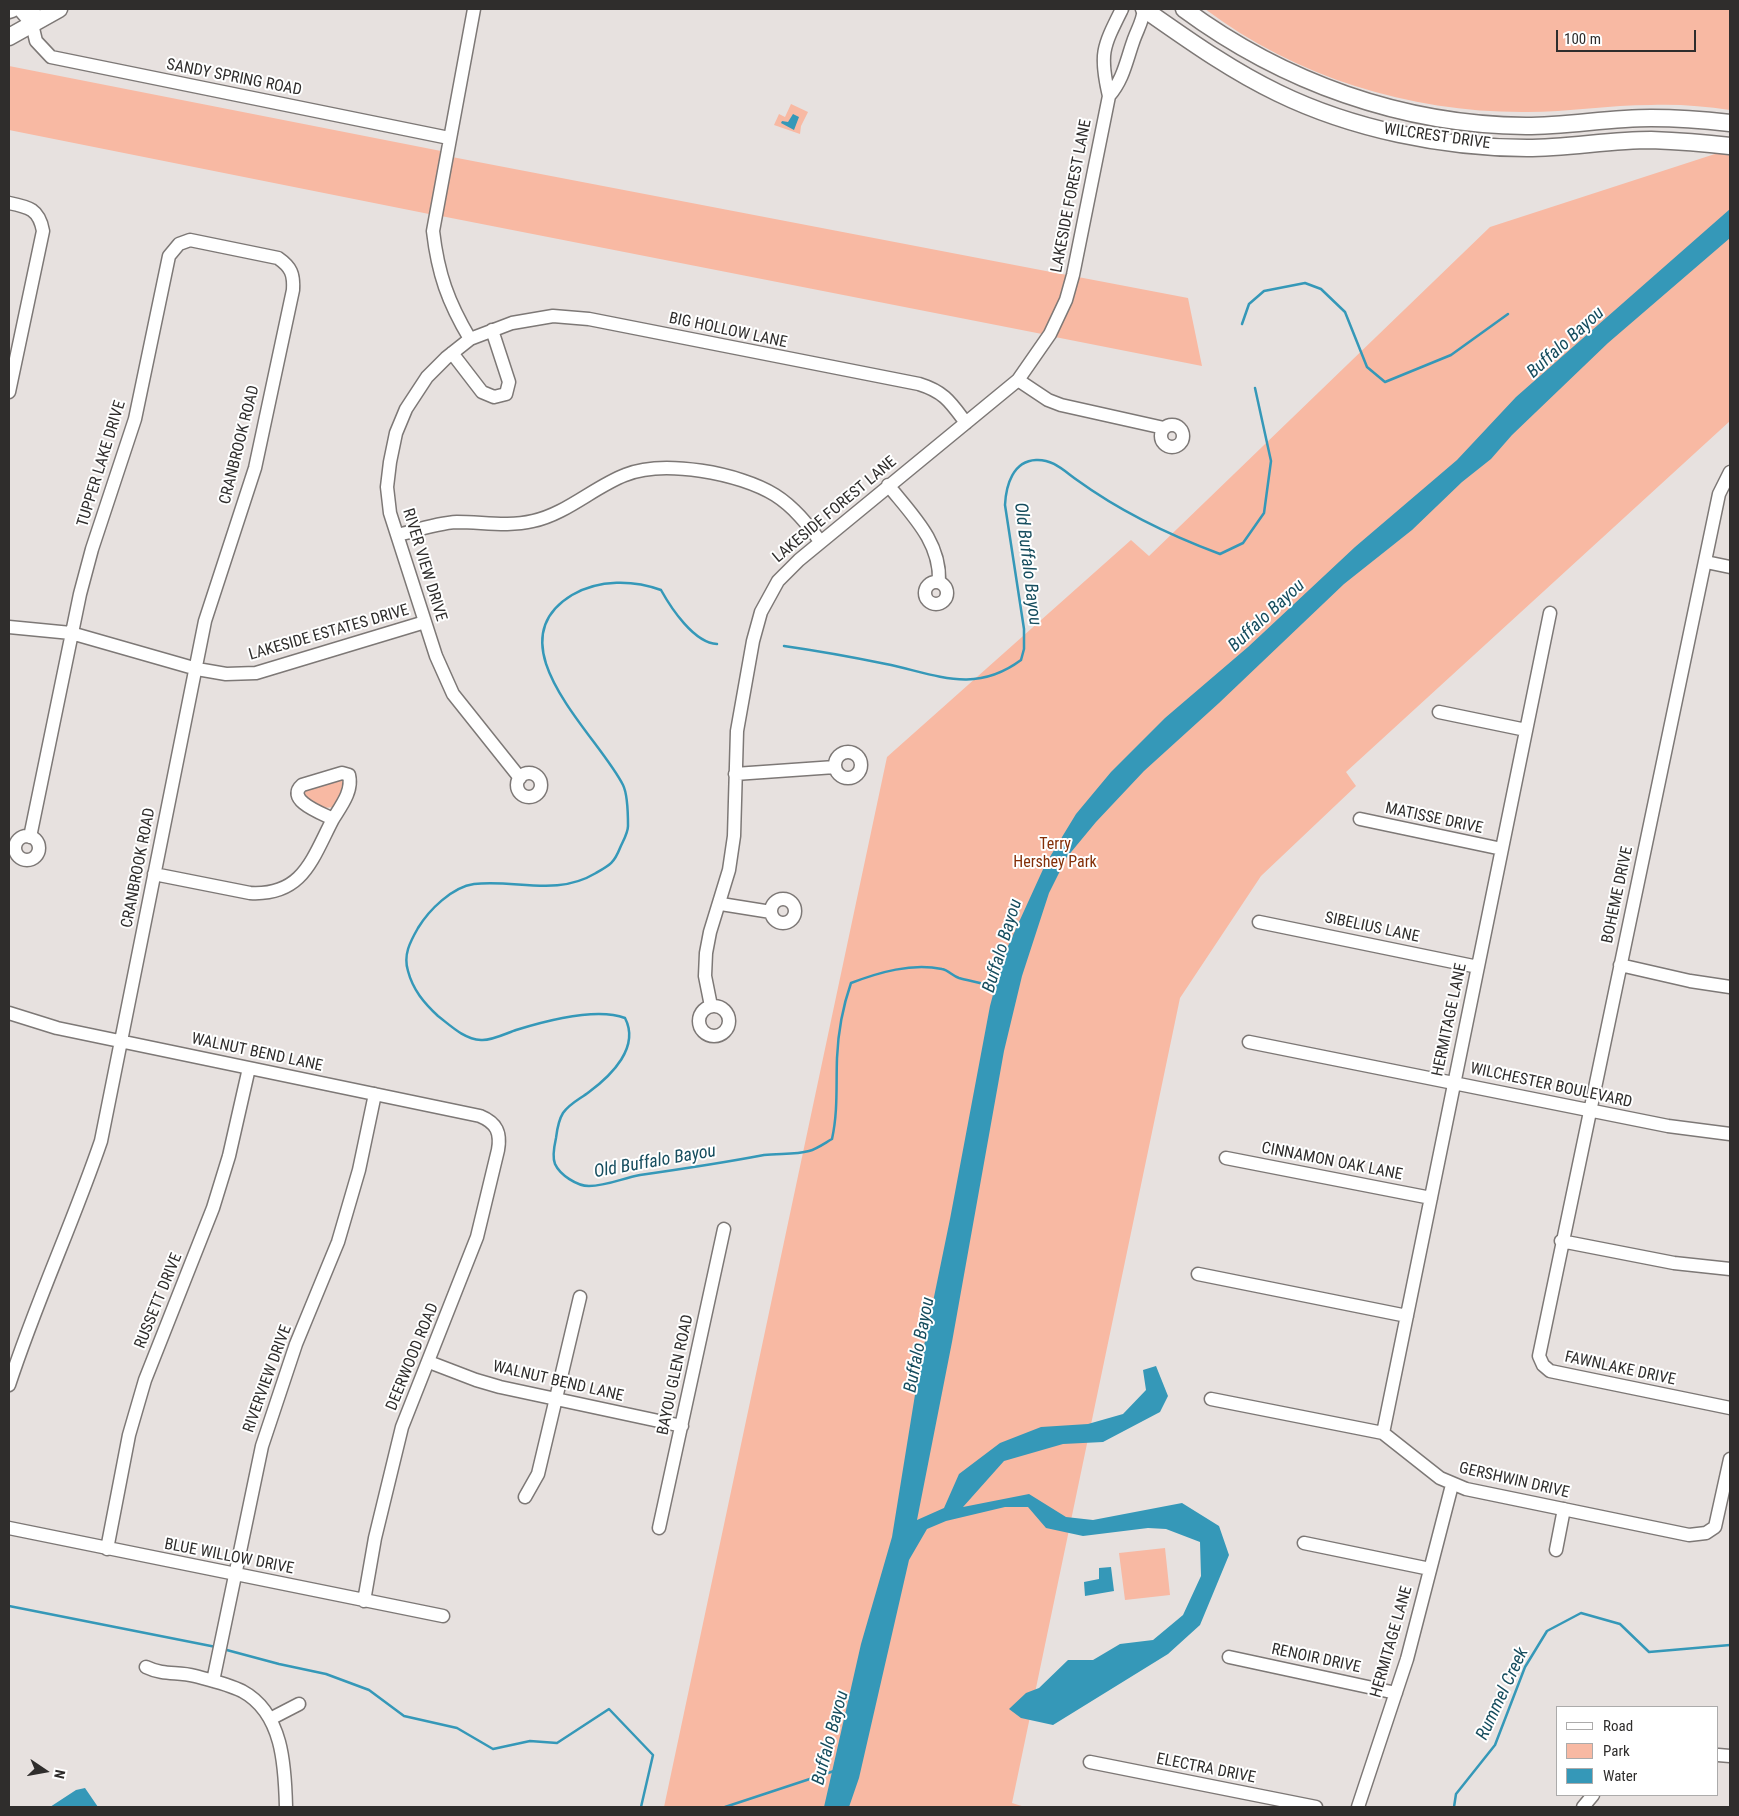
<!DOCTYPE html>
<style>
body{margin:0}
#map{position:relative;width:1739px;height:1816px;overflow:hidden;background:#e7e1df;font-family:"Roboto Condensed",sans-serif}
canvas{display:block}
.frame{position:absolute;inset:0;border:10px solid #2f2d2c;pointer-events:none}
.legend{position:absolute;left:1556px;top:1706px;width:162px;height:90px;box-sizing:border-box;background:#fff;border:1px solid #acabab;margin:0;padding:6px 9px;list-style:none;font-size:15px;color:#2f2d2c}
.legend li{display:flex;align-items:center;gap:10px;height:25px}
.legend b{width:25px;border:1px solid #acabab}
.north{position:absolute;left:20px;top:1746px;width:50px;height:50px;-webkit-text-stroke:4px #fff;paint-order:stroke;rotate:102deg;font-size:14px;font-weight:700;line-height:20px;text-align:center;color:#2f2d2c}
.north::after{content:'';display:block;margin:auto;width:18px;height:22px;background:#2f2d2c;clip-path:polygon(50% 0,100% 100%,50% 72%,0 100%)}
.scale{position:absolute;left:1556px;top:30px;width:140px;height:22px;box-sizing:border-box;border:2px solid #2f2d2c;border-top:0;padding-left:6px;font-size:15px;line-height:18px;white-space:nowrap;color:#2f2d2c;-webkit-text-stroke:4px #fff;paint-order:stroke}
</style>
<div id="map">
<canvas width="1739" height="1816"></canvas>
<div class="frame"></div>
<ul class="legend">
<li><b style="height:6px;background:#fff"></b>Road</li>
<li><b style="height:14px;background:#f8b9a3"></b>Park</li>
<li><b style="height:14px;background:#3598b8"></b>Water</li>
</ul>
<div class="north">N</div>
<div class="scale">100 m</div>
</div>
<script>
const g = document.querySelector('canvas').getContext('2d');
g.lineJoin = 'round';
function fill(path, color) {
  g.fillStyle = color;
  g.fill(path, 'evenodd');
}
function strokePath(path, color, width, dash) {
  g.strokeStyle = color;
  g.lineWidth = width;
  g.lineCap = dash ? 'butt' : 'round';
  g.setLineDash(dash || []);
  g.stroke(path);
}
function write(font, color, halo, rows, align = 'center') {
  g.font = font + ' "Roboto Condensed",sans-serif';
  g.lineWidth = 4;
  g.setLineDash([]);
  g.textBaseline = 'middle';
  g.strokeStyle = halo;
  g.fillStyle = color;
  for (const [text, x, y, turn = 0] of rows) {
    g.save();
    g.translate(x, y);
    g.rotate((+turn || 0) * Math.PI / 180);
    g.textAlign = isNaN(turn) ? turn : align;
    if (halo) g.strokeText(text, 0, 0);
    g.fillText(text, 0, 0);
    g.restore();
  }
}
const green = new Path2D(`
 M1205,9H1730V110C1704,106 1677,104 1651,105C1610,105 1568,112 1527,112C1412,113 1297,78 1205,9Z
 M9,66L441,151L429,214L9,130Z
 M791,104L808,112L801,126L800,134L774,125L779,114L785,117Z
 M1730,139V421L1346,772L1356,786L1261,876L1180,998L1012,1803L1025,1807H664L887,757L1131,540L1149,556L1490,227L1718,153Z
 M452,157L1051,272L1067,275L1057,305L1042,334L441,216Z
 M1078,277L1188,298L1202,366L1055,337Z
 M340,779L343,780L346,785L334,807L324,808L303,798L304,789Z
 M1165,1548L1170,1595L1125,1600L1119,1553Z`);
const water = new Path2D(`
 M793,114L799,117L794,130L781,123L782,121L788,122Z
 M1730,209V238L1608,343L1512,435L1491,459L1462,482L1412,530L1344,584L1219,703L1144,771L1096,822L1067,857L1049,893L1022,976L1004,1051L952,1342L917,1520L944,1508L959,1474L1000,1443L1041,1427L1088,1424L1123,1414L1146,1390L1143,1370L1156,1366L1168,1396L1160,1412L1103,1442L1063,1444L1004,1461L963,1507L1029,1494L1066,1517L1093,1520L1182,1503L1219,1526L1229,1555L1200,1625L1168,1654L1053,1725L1021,1718L1009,1709L1026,1693L1039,1688L1068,1660H1093L1120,1644L1153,1640L1183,1615L1201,1576L1200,1542L1166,1529L1148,1528L1083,1536L1046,1528L1028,1507H1005L946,1521L927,1529L909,1560L859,1778L849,1807H824L861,1644L892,1537L919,1370L950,1219L990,1006L1003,957L1045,865L1076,814L1111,772L1165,718L1248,647L1355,547L1457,460L1516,397Z
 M1111,1567L1114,1591L1085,1596L1084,1582L1099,1579V1568Z
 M85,1788L98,1807H50L76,1790Z`);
const stream = new Path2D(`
 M1242,324L1249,304L1264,291L1305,283L1321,289L1345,312L1367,367L1385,382L1451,355L1508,314
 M717,644C694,643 671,608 661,590C634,580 599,579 572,595C491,644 598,735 623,785C628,795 628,815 628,826C628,833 623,841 620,848C614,863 610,865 596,873C556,897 516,879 474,884C452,887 429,910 418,928C410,942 403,955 408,971C413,990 424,1003 438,1016C451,1026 464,1039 481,1040C491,1041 507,1033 516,1030C545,1021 596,1007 625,1018C640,1047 612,1075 589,1092C580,1099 570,1103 563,1113C558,1121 557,1130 556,1138C554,1147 552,1157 555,1164C560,1175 577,1186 589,1186C607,1186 623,1178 640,1175C682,1169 722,1163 764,1155C778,1153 795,1155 809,1151C817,1149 825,1143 832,1139C838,1112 836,1086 837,1058C838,1034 843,1006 851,983C880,972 911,963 942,969C948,970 953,976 959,978C972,982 984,982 996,989
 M784,646C819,651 852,657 886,664C935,674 974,695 1021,660L1024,649V629L1005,505C1006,485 1013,461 1036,460C1053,459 1064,471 1077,480C1121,512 1169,535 1220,554L1243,543L1264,513L1271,461L1255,388
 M9,1606L216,1647
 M223,1649L279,1664L326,1674L369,1690L404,1716L457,1728L493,1749L530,1741L557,1743L609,1709L653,1755L641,1807
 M725,1807L834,1771
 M1454,1807L1456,1794L1495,1745L1525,1667L1547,1631L1581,1613L1620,1624L1649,1652L1730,1645`);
const minor = new Path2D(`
 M19,9L32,24L34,9
 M32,24L36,41L51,57L449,138
 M1109,96C1123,80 1126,62 1133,42C1137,30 1143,21 1144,9
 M9,203C29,207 39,209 43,231L9,392
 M470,339C448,302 438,274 433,231L474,9
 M452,353L482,392L494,397L506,394L509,382L492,330
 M1018,380L1048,400L1061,405L1164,428
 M1161 436a11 11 0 1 1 22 0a11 11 0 1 1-22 0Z
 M1730,472L1719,494L1539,1356L1543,1365L1550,1371L1730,1408
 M888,485C912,515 941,542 939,582
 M398,535C417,530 437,523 457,522C483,522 508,527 533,521C566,514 594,487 625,475C663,459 740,473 775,495C794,507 807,524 820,541
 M1706,562L1730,567
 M925 593a11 11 0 1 1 22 0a11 11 0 1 1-22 0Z
 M9,627L71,633L197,669L226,674L256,673L425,622
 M1439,712L1526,730
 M835 765a13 13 0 1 1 26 0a13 13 0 1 1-26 0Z
 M342,773L349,775C353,791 341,806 333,819C321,813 285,800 302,785Z
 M517 785a12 12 0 1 1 24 0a12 12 0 1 1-24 0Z
 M735,774L835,767
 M520,778L453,694L436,656L390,513L387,487L390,462L396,433L406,409L427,377L446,358L470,339L512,323L553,316L589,319L919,384C945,392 951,403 966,423
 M1360,819L1502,849
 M15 848a12 12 0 1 1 24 0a12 12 0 1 1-24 0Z
 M154,874L250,893C303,896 312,859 333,819
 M771 911a12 12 0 1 1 24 0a12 12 0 1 1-24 0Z
 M721,904L771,912
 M1259,922L1478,967
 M1620,965L1690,981L1730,987
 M699 1021a15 15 0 1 1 30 0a15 15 0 1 1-30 0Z
 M711,1006L705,976L706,953L710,932L729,870L734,836L737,731L753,641L761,612L778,581L799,560L1018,380L1050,334L1066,300L1073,275L1109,96C1099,54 1103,47 1122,9
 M9,1013L57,1028L480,1116C497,1123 501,1133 498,1150L477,1237L402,1427L375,1538L364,1601
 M1249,1042L1668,1126L1730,1134
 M1226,1158L1431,1198
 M1561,1241L1674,1263L1730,1269
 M1198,1274L1407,1316
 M429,1362L476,1380L500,1387L682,1426
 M9,1385C36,1302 73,1223 101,1141L205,621L255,468L293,290C294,274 291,267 278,258L190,240L179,244L169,256L135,419L92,549L80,594L30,837
 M1211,1399L1383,1433L1440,1478L1466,1489L1689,1535L1706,1533L1715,1527L1730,1459
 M1383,1433L1550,613
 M525,1497L538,1474L580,1297
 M9,1528L443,1616
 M659,1528L724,1229
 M1304,1543L1430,1569
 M107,1549L129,1435L145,1380L213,1208L229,1156L249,1068
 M1556,1550L1564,1509
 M1229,1657L1396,1693
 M146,1667C165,1676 177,1671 195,1676C210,1680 228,1684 242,1691C283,1713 285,1766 286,1807
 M213,1681L262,1446L296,1344L338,1242L359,1170L375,1094
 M270,1719L299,1704
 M1718,1755L1730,1756
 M1090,1762L1316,1807
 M1358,1807L1407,1659L1452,1485
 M1583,1807L1593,1795`);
const major = new Path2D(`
 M1144,9C1187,39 1230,70 1278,93C1352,129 1444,148 1527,148C1568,148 1610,140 1651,140C1677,141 1704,143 1730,146
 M1184,9C1283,82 1402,125 1526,126C1568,126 1609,118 1651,118C1677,118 1704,120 1730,123
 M9,10L12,9
 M9,37L59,9`);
const streetNames = [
 ["SANDY SPRING ROAD",234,78,11],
 ["WILCREST DRIVE",1437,137,8],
 ["LAKESIDE FOREST LANE",1072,196,-79],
 ["BIG HOLLOW LANE",728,331,12],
 ["CRANBROOK ROAD",240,445,-76],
 ["TUPPER LAKE DRIVE",102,464,-73],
 ["LAKESIDE FOREST LANE",835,510,-40],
 ["RIVER VIEW DRIVE",424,565,73],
 ["LAKESIDE ESTATES DRIVE",329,633,-16],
 ["MATISSE DRIVE",1434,819,12],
 ["CRANBROOK ROAD",139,868,-79],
 ["BOHEME DRIVE",1618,895,-78],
 ["SIBELIUS LANE",1372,928,12],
 ["HERMITAGE LANE",1450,1020,-78],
 ["WALNUT BEND LANE",257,1053,12],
 ["WILCHESTER BOULEVARD",1551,1086,12],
 ["CINNAMON OAK LANE",1332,1162,11],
 ["RUSSETT DRIVE",159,1301,-68],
 ["DEERWOOD ROAD",413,1357,-68],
 ["FAWNLAKE DRIVE",1620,1369,12],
 ["BAYOU GLEN ROAD",676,1375,-78],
 ["RIVERVIEW DRIVE",268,1379,-70],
 ["WALNUT BEND LANE",558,1382,13],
 ["GERSHWIN DRIVE",1514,1481,13],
 ["BLUE WILLOW DRIVE",229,1557,11],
 ["HERMITAGE LANE",1392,1642,-74],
 ["RENOIR DRIVE",1316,1659,12],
 ["ELECTRA DRIVE",1206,1769,11]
];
const parkNames = [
 ["Terry",1055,845],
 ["Hershey Park",1055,863]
];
const waterNames = [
 ["Buffalo Bayou",1566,343,-42],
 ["Old Buffalo Bayou",1027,564,83],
 ["Buffalo Bayou",1267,616,-43],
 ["Buffalo Bayou",1003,946,-73],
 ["Old Buffalo Bayou",655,1162,-10],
 ["Buffalo Bayou",920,1345,-79],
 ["Rummel Creek",1503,1694,-65],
 ["Buffalo Bayou",831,1738,-75]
];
fill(green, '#f8b9a3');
fill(water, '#3598b8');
strokePath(stream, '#3598b8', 2.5);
strokePath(minor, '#7d7876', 15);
strokePath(major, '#7d7876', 19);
strokePath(minor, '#fff', 12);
strokePath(major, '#fff', 16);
write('16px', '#2f2d2c', '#fff', streetNames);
write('16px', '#832f08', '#fff', parkNames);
write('italic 18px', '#164d5e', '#fff', waterNames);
</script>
